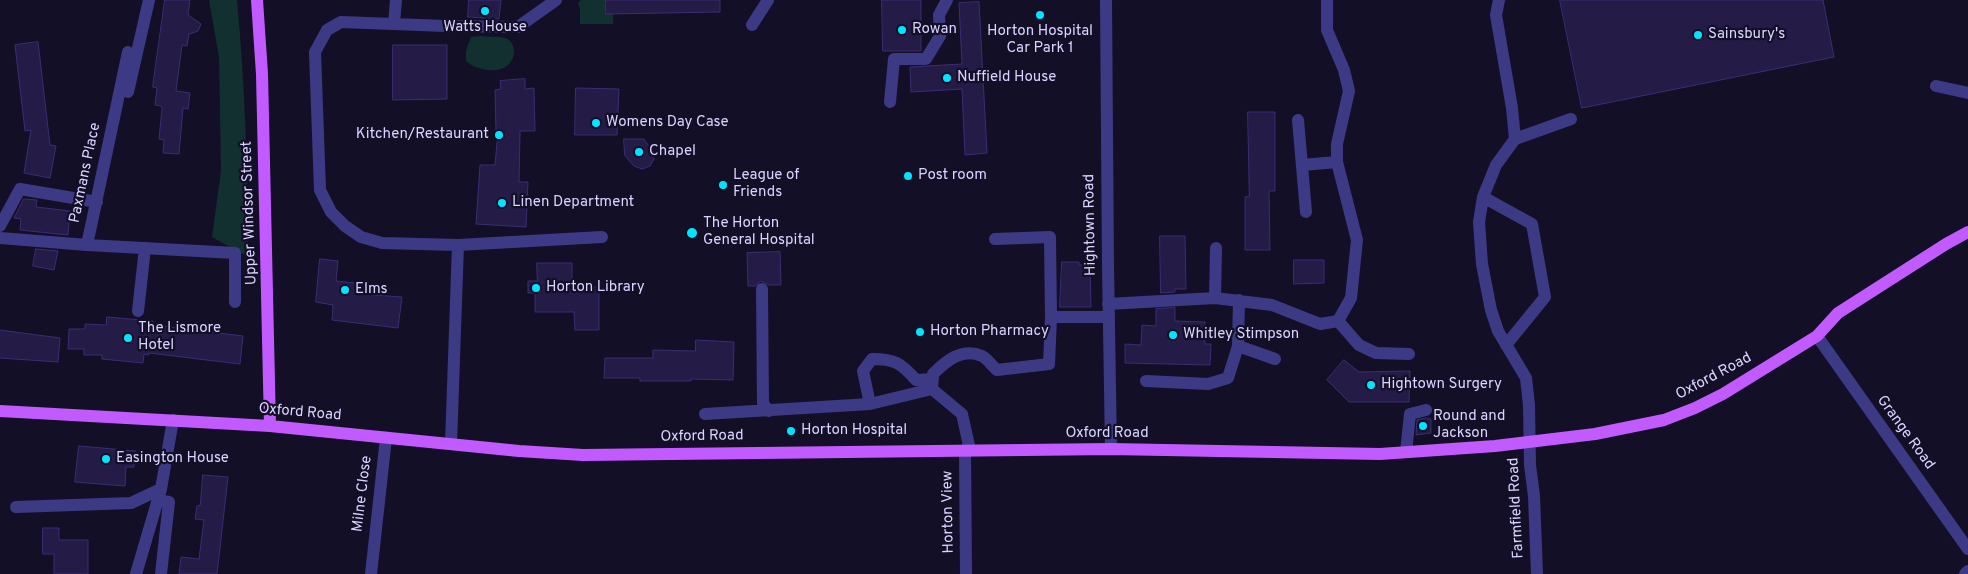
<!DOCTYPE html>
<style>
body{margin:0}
canvas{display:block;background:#130f26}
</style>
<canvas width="1968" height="574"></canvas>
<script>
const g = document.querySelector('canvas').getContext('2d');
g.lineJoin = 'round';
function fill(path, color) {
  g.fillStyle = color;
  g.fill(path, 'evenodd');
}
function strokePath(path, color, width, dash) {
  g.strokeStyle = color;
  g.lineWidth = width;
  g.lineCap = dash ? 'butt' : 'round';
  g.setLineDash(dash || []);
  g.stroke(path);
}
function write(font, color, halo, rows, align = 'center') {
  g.font = font + ' Overpass,sans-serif';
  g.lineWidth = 4.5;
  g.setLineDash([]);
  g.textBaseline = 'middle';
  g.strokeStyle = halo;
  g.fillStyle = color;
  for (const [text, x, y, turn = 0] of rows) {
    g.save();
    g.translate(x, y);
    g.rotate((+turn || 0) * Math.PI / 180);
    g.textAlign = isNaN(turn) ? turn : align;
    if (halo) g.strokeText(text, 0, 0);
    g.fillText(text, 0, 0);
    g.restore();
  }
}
const green = new Path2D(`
 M209,0H237C245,86 248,171 248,257L212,237L221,171L219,57Z
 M581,0H606V14H613V24H580V9L578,3Z
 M481,36C488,37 498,36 505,38C520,42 518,74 487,70C478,68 473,67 466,61V51L471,37Z`);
const building = new Path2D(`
 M165,0H190L188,15L201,24L198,31L189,34L187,46L182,45L176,91L190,93L188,109L183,108L179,154L163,153L164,140L159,139L162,108L161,106L155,105L157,88L153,87Z
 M469,0H501L499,19L468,17Z
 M606,0H720V12L606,14Z
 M882,0H921V51H883Z
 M1560,0H1823L1834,57L1582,108Z
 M979,2L987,153L965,155L962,89L911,92L910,67L962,64L959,3Z
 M38,42L50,145L56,146L50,178L24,173L31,130L25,131L15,45Z
 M393,45H447V99L393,100Z
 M525,79V89L534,88L535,131H520L519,182H528L526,227L476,224L480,165H495L498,132H496L495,90L501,89L500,81Z
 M576,88L619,89L617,135H575Z
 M1248,112H1275V191H1269L1270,250H1245V197L1249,196Z
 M624,139H644L654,154V159L650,166L642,169L634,166L625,156Z
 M24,199L37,200L36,207L70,211L68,235L20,230L21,219L14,218L15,216Z
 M1160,236H1185L1186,289H1175V292L1161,293Z
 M36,249L58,251L54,270L33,266Z
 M780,252L781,285H769L761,281L755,286H748L747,253Z
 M320,259L338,261L336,281L374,285L373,295L402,297L398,328L332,320L333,305L316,302Z
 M1294,260H1324V283L1294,284Z
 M1062,262H1079V265H1090L1091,307H1060Z
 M537,263H572V288L599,287V330H575L574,312H535V293H528V281H537Z
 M1175,308V321L1205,322V344H1211L1210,365L1125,363V344L1141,345L1142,325L1156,326V309Z
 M107,317L153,321V325L243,336L240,364L149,353V355L144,354L143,363L102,359V355H84V349H68L69,329H85V324L106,325Z
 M0,330L60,338L58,362L0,358Z
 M696,340L734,342L733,380L691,379V381H640V378H604L605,358H653V350L695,351Z
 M1344,360L1359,372L1410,371L1409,402H1349L1327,380Z
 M1427,418L1431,419V433L1416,435L1417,420Z
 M79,446L136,451L134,467H126L125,486L75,482Z
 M203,475L228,477L217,574H179L181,557L199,559L204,520L195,519L197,506L200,505Z
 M43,528H59V540H88V574H54V554H43Z`);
const minor = new Path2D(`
 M1106,0L1108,266L1111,449
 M1327,0V30L1344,70L1349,91L1337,144V162L1357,240L1351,298L1338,321
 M1499,0L1496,15L1512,108L1515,139
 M394,24L396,0
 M752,25L768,0
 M1936,86L1968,93
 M128,92L149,0
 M890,102L894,59H926L940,36L939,15L947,0
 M1298,120L1306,212
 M1302,165L1337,162
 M1483,197L1532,224L1545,297L1506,345
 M0,226L20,189L97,202
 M0,238L87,245L128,52
 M87,245L235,253V302
 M458,245L602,237
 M762,289L763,404L769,411
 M1215,298L1216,248
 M1108,304L1215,298L1272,305L1320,324L1338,321
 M138,311L145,248
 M1051,317H1109
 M1338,321L1359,345L1376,353L1409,354
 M1817,336L1968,549
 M1238,346L1275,359
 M1146,381L1208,384L1228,378L1238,346L1239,300
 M932,389L933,374C946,361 962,347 982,356C987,358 992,366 997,370L1049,364L1051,317L1050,237L995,239
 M932,389L962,414L970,450
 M870,404L863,371L872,359C895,359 901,363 916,380L933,379
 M705,414L870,404L932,389
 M451,444L458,245L382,243L361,237L345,226L331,212L320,190L315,52L327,30L341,22L446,26L518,27L556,0
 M965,450L966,574
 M1406,452L1410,414L1426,410
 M158,500L169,502L161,574
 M16,507L131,503L161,489
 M136,574L161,489L173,420
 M371,574L386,438
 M1537,574L1534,496L1530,465L1529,405L1526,378L1498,331L1491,310L1482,264L1479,222L1483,197L1496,165L1515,139L1571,119
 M1965,574L1968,571`);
const major = new Path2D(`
 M257,0L262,74L270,426
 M0,411L270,426L519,451L583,455L1111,449L1380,454L1495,446L1595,434L1664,420L1695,408L1723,394L1817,336L1838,313L1946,244L1968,232`);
const markers = [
 [485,11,5,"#00e5ff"],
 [1040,15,5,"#00e5ff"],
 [902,30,5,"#00e5ff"],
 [1698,35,5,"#00e5ff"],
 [947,78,5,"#00e5ff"],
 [596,123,5,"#00e5ff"],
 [499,135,5,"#00e5ff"],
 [639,152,5,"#00e5ff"],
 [908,176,5,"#00e5ff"],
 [723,185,5,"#00e5ff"],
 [502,203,5,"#00e5ff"],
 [692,233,6,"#00e5ff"],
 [536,288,5,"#00e5ff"],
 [345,290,5,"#00e5ff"],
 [920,332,5,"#00e5ff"],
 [1173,335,5,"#00e5ff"],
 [128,338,5,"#00e5ff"],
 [1371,385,5,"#00e5ff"],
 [1423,426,5,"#00e5ff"],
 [791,431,5,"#00e5ff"],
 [106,459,5,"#00e5ff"]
];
const poiNames = [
 ["Watts House",485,28,"center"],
 ["Rowan",912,30],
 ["Horton Hospital",1040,32,"center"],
 ["Car Park 1",1040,49,"center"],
 ["Sainsbury's",1708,35],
 ["Nuffield House",957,78],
 ["Womens Day Case",606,123],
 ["Kitchen/Restaurant",489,135,"right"],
 ["Chapel",649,152],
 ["League of",733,176],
 ["Friends",733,193],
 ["Post room",918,176],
 ["Linen Department",512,203],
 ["The Horton",703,224],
 ["General Hospital",703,241],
 ["Horton Library",546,288],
 ["Elms",355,290],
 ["The Lismore",138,329],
 ["Hotel",138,346],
 ["Horton Pharmacy",930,332],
 ["Whitley Stimpson",1183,335],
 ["Hightown Surgery",1381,385],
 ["Round and",1433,417],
 ["Jackson",1433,434],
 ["Horton Hospital",801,431],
 ["Easington House",116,459]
];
const streetNames = [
 ["Paxmans Place",86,173,-78],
 ["Upper Windsor Street",250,213,-92],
 ["Hightown Road",1091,225,-91],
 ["Oxford Road",1714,377,-28],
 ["Oxford Road",300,413,5],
 ["Grange Road",1905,433,54],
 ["Oxford Road",1107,434],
 ["Oxford Road",702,437,-1],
 ["Milne Close",363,494,-83],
 ["Farmfield Road",1517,508,-93],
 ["Horton View",949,512,-91]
];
fill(green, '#12302f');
fill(building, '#241b47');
strokePath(building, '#3b2d73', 1);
strokePath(minor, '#3d3a85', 12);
strokePath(major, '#c25bff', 12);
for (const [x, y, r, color] of markers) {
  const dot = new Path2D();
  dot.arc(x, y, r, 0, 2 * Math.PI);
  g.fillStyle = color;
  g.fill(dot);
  strokePath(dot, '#130f26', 2);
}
write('15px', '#d9d4ff', '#130f26', poiNames, 'left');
write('15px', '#d9d4ff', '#130f26', streetNames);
</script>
